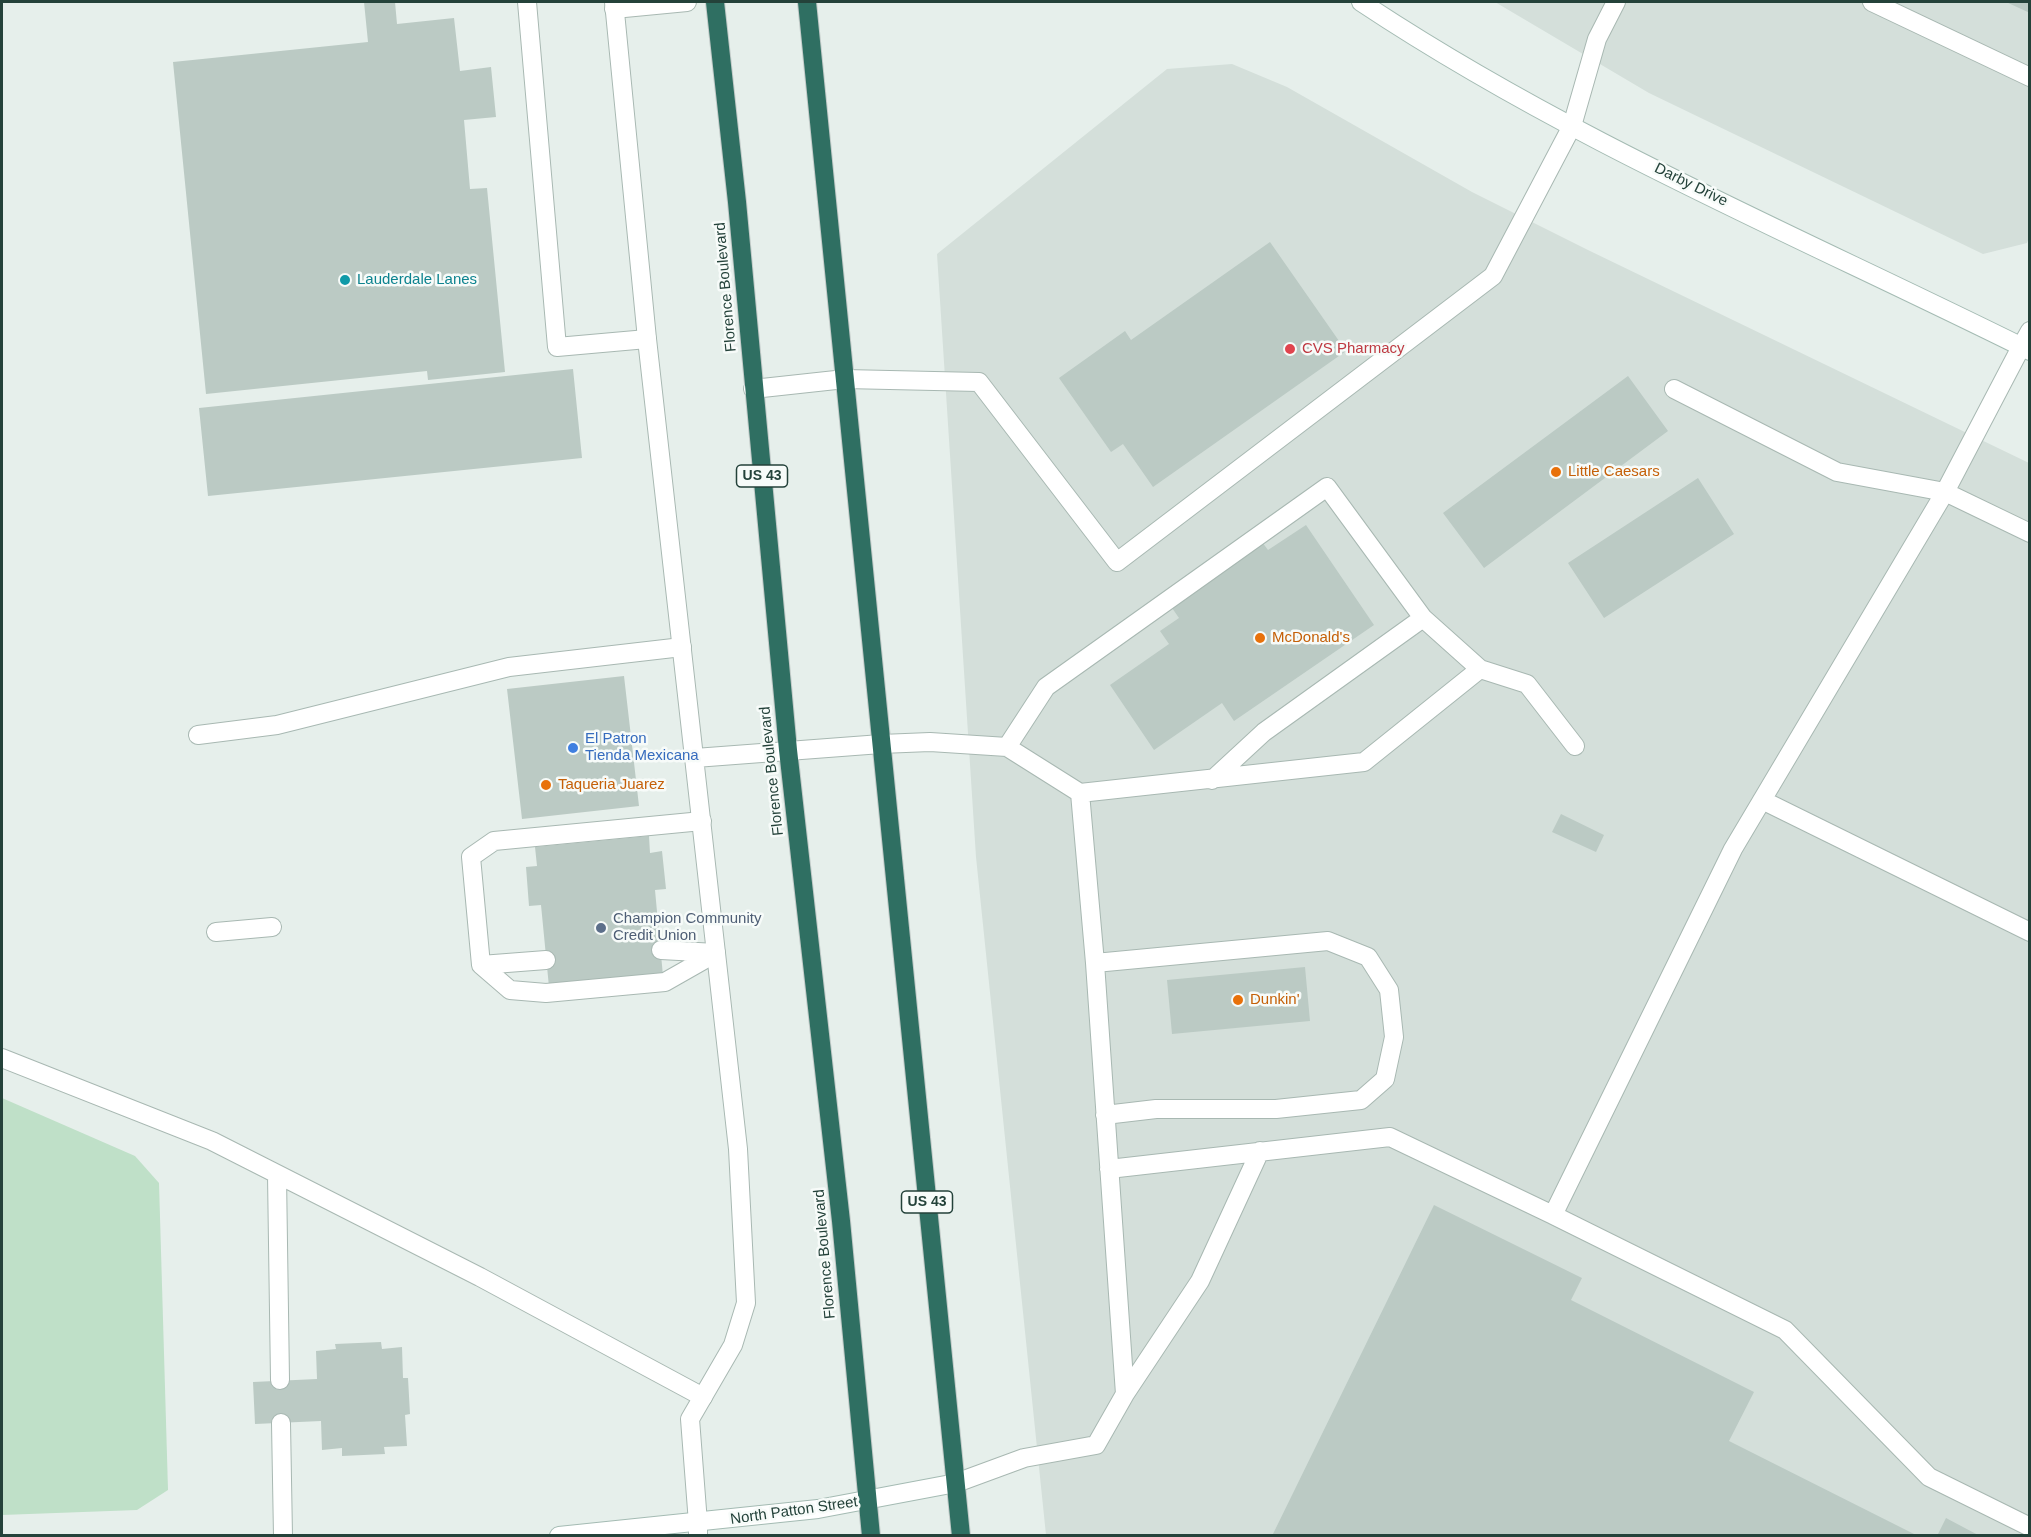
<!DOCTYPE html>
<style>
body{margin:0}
#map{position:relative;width:2031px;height:1537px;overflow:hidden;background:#e6efeb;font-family:Helvetica,sans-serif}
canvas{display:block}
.frame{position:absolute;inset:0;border:3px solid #24423a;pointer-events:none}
</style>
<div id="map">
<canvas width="2031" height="1537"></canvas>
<div class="frame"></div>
</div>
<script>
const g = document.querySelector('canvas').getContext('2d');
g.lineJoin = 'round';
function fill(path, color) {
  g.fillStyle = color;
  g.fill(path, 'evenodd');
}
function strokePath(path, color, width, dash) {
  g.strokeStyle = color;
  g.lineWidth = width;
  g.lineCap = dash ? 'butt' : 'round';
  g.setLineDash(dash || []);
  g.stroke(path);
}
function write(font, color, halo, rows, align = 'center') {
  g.font = font + ' Helvetica,sans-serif';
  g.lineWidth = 5;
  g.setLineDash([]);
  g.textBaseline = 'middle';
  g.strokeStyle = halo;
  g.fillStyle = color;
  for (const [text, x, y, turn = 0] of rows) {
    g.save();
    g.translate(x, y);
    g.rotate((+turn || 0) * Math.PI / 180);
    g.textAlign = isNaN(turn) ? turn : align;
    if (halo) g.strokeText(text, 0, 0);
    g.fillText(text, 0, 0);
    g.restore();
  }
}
const built = new Path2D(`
 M1495,2H2029V238L2027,243L1983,254L1649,93Z
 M1232,64L1287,87L1472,192L1590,251L2029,463V1535H1046L976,857L937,254L1167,69Z`);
const green = new Path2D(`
 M2,1098L135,1156L159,1183L168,1490L137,1510L2,1515Z`);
const building = new Path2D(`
 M364,2H395L397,24L454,18L460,71L491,67L496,117L464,120L470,189L487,188L505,372L428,380L427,371L206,394L173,62L368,42Z
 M2006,2H2030V13Z
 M1270,242L1346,351L1153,487L1123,444L1111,452L1059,378L1125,331L1131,340Z
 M573,369L582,458L208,496L199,408Z
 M1628,376L1668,431L1484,568L1443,513Z
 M1698,478L1734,534L1604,618L1568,563Z
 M1306,525L1374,625L1234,721L1222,703L1154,750L1110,685L1169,644L1160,631L1179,618L1170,605L1262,542L1268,550Z
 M624,676L639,806L522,819L507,689Z
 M1561,814L1604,835L1596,852L1552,832Z
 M649,836L650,853L662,851L666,889L655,890L663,976L549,987L541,905L529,906L526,867L537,866L535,847Z
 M1305,967L1310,1021L1172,1034L1167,980Z
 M1434,1205L1582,1278L1571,1300L1754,1392L1729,1441L1918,1536H1272Z
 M381,1342L382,1349L402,1347L403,1378H408L410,1414L405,1415L407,1446L384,1447L385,1454L342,1456V1448L322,1450L321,1421L255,1424L253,1382L317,1379L316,1351L336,1349L335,1344Z
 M1946,1518L1980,1536H1937Z`);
const lane = new Path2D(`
 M527,2L557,347L647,339
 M1872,2L2030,77
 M614,9L687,2
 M753,389L845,379L979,382L1117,562L1493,276L1572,126L1597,39L1616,2
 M1674,389L1837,472L1945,492L2030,533
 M198,735L277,725L509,667L682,647
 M881,744L930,742L1007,747L1080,793L1095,963L1125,1394
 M1007,747L1046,687L1327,487L1423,618L1480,669
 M1212,780L1264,732L1423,618
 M1080,793L1364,762L1480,669L1527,684L1575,746
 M1762,800L2030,932
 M702,821L494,841L471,857L481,965L510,990L546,993L665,982L716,953
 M216,932L272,927
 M661,950L716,953
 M1095,963L1328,941L1368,957L1389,990L1394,1037L1385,1079L1361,1100L1276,1109H1156L1105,1115
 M481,965L546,960
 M2,1058L212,1141L480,1277L703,1397
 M1109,1169L1390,1137L1553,1215L1733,849L1945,492L2021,347
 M277,1175L280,1380
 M1553,1215L1785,1330L1929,1477L2030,1527
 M281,1423L283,1536
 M956,1483L1024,1458L1096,1445L1125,1394L1200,1281L1260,1151
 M698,1523V1536`);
const street = new Path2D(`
 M614,2L647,339L738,1149L746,1303L733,1345L690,1419L698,1523
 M2021,347L2030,331
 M695,758L881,744`);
const secondary = new Path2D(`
 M1361,2C1570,141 1805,239 2030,351
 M559,1536L818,1509L956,1483`);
const highway = new Path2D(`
 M715,2L737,202L788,750L841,1221L871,1536
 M807,2L961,1536`);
const markers = [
 [345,280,6,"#0f9aa8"],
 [1290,349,6,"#e0444e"],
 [1556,472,6,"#e8710a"],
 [1260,638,6,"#e8710a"],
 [573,748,6,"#3f7fe0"],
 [546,785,6,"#e8710a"],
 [601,928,6,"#5c6f8a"],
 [1238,1000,6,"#e8710a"]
];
const shields = [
 [762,476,51],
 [927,1202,51]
];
const shieldNames = [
 ["US 43",762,476],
 ["US 43",927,1202]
];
const streetNames = [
 ["Darby Drive",1691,185,26],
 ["Florence Boulevard",726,287,-95],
 ["Florence Boulevard",772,771,-96],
 ["Florence Boulevard",825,1254,-95],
 ["North Patton Street",794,1511,-8]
];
const cultureNames = [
 ["Lauderdale Lanes",357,280]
];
const healthNames = [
 ["CVS Pharmacy",1302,349]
];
const foodNames = [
 ["Little Caesars",1568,472],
 ["McDonald's",1272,638],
 ["Taqueria Juarez",558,785],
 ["Dunkin'",1250,1000]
];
const shopNames = [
 ["El Patron",585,739],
 ["Tienda Mexicana",585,756]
];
const serviceNames = [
 ["Champion Community",613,919],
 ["Credit Union",613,936]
];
fill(built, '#d4dfda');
fill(green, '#bfe0c8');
fill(building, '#bbcac4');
strokePath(lane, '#a8b8b2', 20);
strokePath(street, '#a8b8b2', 20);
strokePath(secondary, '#a4bbb3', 20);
strokePath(highway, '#c2cac8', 20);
strokePath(lane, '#fff', 18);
strokePath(street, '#fff', 18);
strokePath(secondary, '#fff', 18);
strokePath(highway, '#2f6f62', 18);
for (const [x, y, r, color] of markers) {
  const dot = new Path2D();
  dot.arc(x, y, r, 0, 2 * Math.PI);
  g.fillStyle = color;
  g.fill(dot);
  strokePath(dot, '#f7fbf9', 2);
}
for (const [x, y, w] of shields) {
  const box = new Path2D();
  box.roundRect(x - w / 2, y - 11, w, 22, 4.5);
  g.fillStyle = '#f7fbf9';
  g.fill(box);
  strokePath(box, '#24423a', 1.5);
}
write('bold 14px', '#24423a', null, shieldNames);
write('15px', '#24423a', '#f7fbf9', streetNames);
write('15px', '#0d838f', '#f7fbf9', cultureNames, 'left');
write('15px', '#be3a42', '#f7fbf9', healthNames, 'left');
write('15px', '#c56008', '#f7fbf9', foodNames, 'left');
write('15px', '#366cbe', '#f7fbf9', shopNames, 'left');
write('15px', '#4e5e75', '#f7fbf9', serviceNames, 'left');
</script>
